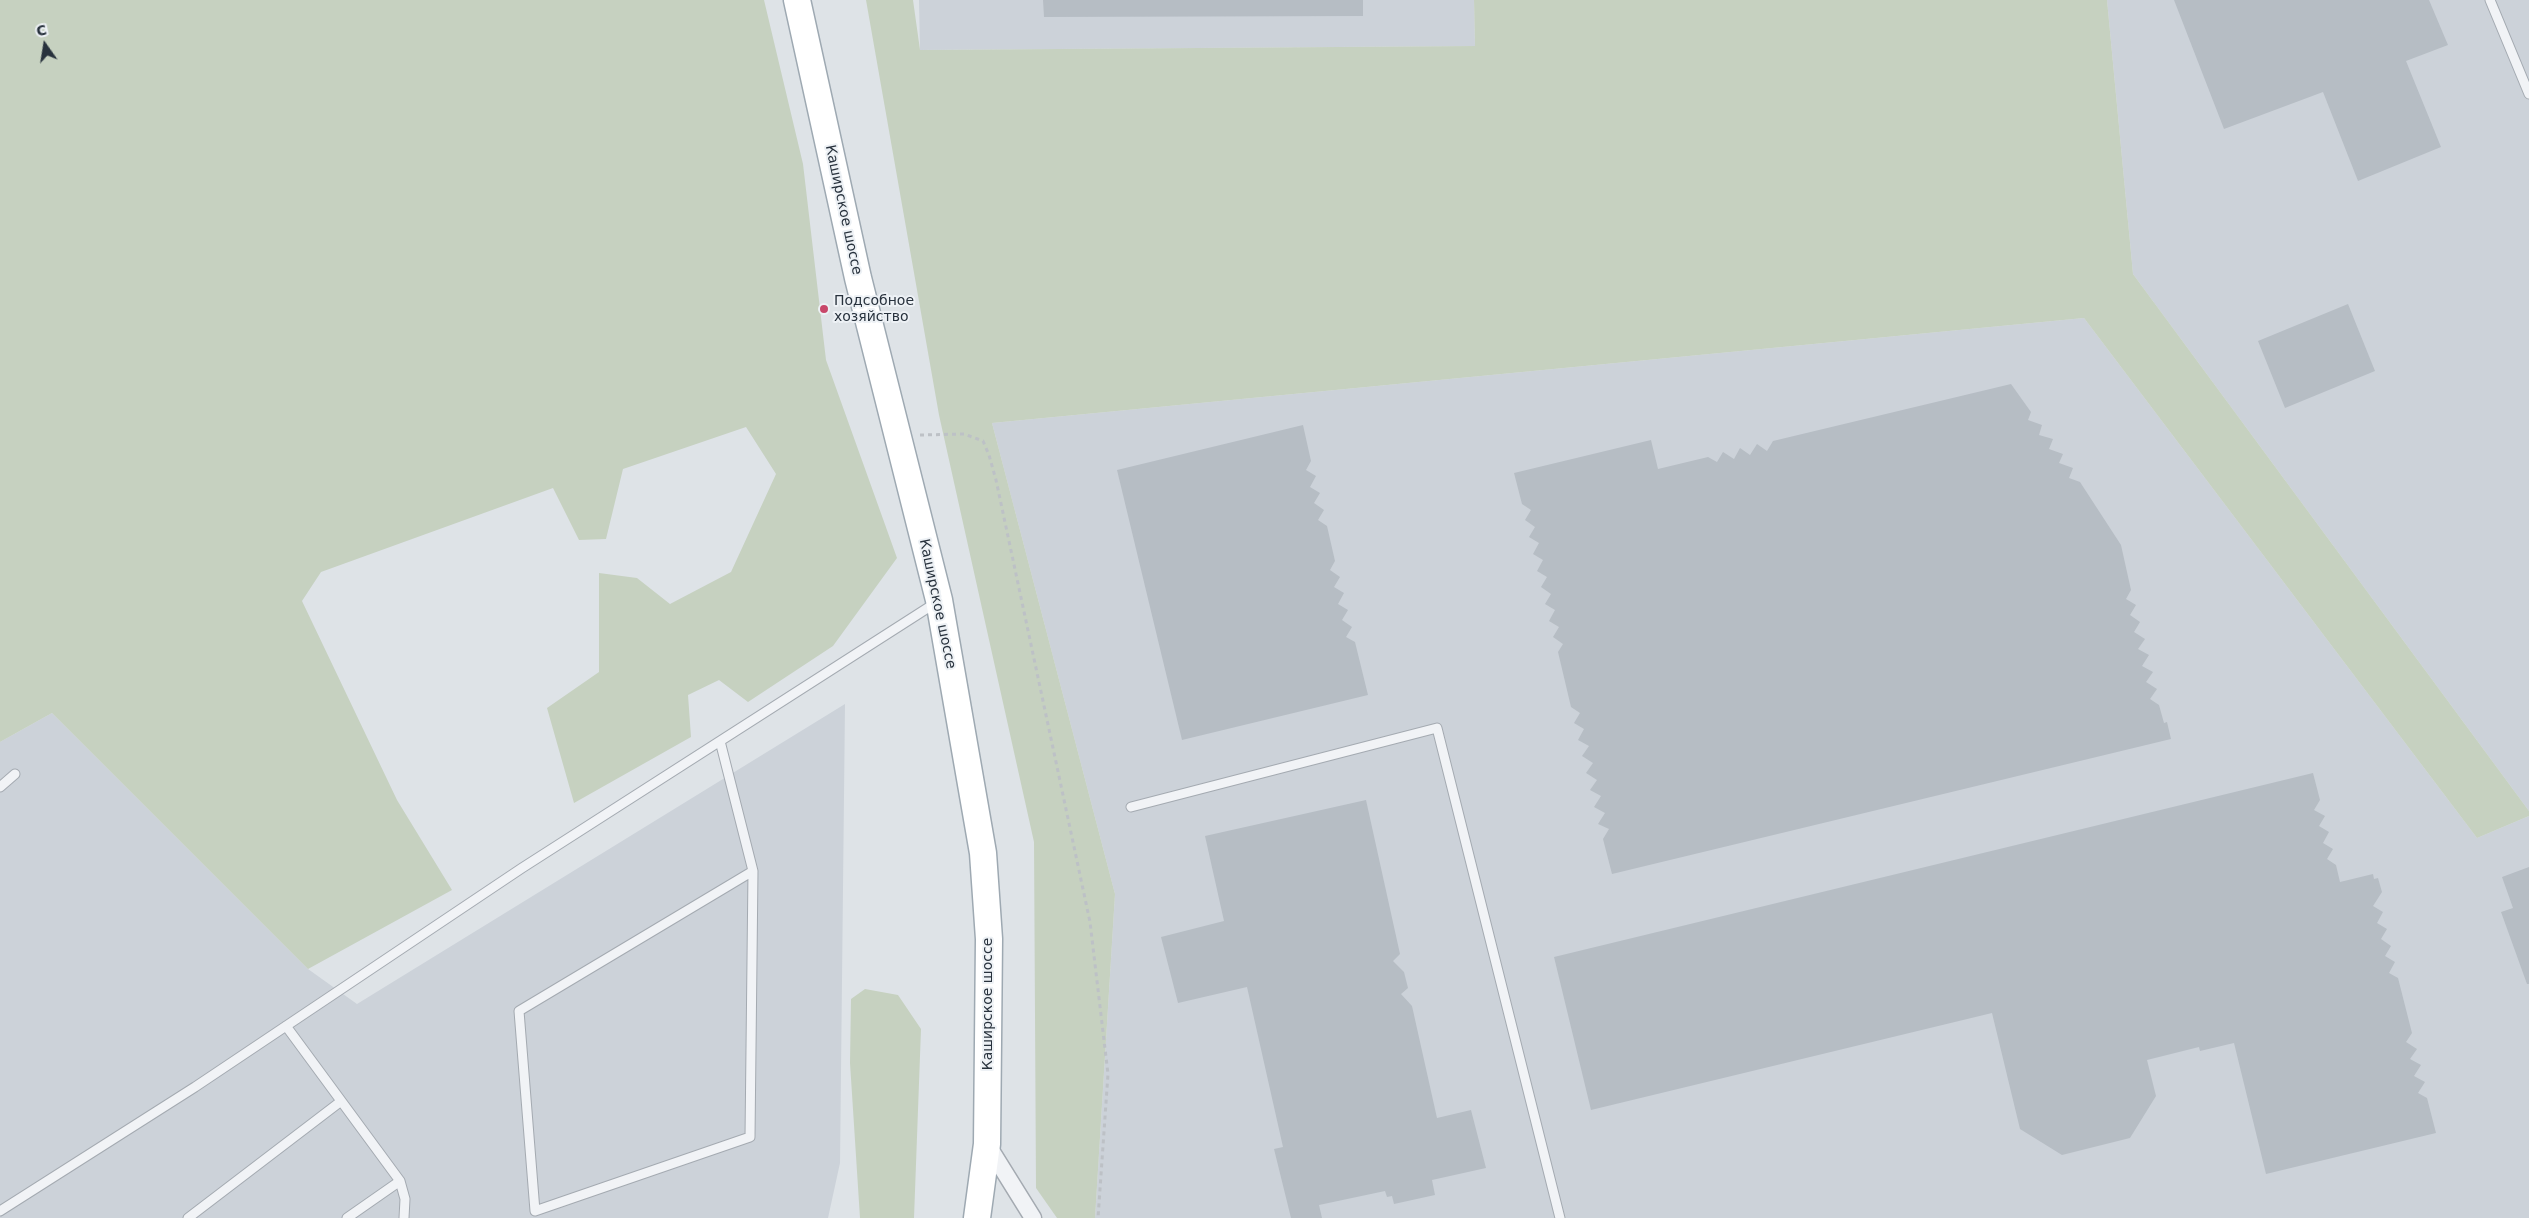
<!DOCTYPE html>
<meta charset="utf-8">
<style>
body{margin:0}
#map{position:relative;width:2529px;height:1218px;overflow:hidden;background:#dee3e7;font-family:"DejaVu Sans",sans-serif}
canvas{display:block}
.north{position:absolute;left:20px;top:20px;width:50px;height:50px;-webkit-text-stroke:4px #edf1f5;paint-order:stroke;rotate:347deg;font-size:14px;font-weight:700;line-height:20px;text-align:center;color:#28323d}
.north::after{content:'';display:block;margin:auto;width:18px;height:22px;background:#28323d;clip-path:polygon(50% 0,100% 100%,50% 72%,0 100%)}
</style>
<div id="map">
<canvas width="2529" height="1218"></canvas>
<div class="north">С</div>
</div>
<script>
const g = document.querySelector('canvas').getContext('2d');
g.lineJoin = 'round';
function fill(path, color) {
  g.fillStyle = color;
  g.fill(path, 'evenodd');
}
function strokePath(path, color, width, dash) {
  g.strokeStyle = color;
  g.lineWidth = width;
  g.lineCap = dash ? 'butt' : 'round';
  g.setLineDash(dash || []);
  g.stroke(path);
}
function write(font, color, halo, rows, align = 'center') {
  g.font = font + ' "DejaVu Sans",sans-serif';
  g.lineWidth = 4;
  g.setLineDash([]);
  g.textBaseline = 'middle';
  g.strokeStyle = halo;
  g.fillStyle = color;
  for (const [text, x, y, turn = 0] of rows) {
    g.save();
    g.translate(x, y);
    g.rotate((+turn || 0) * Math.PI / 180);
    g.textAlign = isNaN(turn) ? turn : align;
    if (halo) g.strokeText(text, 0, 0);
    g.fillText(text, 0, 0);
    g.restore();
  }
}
const built = new Path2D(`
 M919,0H1474L1475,46L920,50Z
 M2107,0H2529V811L2133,274Z
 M2084,318L2477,838L2529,816V1218H1095L1115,894L992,423Z
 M845,704L840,1163L828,1218H0V742L52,713L308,969L357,1004Z`);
const green = new Path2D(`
 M0,0H764L803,164L826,360L897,558L833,646L748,702L719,680L688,695L691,737L574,803L547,708L599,672V573L637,578L670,604L731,572L776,474L746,427L623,469L606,539L579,540L553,488L321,572L302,601L397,800L452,890L308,969L52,713L0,742Z
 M866,0H913L920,50L1475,46L1474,0H2107L2133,274L2529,811V816L2477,838L2084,318L992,423L1115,894L1095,1218H1057L1036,1188L1034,842L939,415Z
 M865,989L898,995L921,1029L914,1218H860L850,1063L851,999Z`);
const building = new Path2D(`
 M1043,0H1363V16L1044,17Z
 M2174,0H2429L2448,45L2406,61L2441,147L2358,181L2323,92L2224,129Z
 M2348,304L2375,371L2285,408L2258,341Z
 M2011,384L2031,412L2028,420L2042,425L2039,435L2053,439L2049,449L2063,454L2059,463L2073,468L2069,478L2080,482L2121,545L2131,590L2126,599L2136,605L2130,615L2140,622L2134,632L2145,639L2138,649L2149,655L2142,666L2153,672L2146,682L2157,689L2150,699L2159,705L2164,723L2167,722L2171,739L1612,874L1603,839L1609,829L1598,824L1605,813L1594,807L1601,796L1590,790L1597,780L1586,773L1593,763L1582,756L1589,746L1578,740L1584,729L1574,723L1580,713L1571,707L1558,652L1563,644L1553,637L1559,627L1549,621L1555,610L1545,604L1551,594L1541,587L1547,577L1537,571L1543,560L1533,554L1539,543L1529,537L1535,527L1525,520L1531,510L1522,504L1514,473L1651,440L1658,469L1708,457L1717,462L1723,452L1734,459L1740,448L1750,455L1757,444L1767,451L1773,441Z
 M1303,425L1311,461L1306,470L1316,476L1310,487L1320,493L1314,503L1324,510L1318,520L1327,526L1335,561L1330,570L1340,577L1334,587L1344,593L1338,604L1348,610L1342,620L1352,627L1346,637L1355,642L1368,695L1182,740L1117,470Z
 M2313,773L2320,800L2314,810L2325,816L2319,826L2329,832L2323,843L2333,849L2327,859L2336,865L2340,882L2373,874L2374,879L2378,878L2382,892L2373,906L2383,912L2377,923L2387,929L2381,939L2391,946L2385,956L2395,962L2389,973L2398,978L2412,1033L2406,1042L2417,1049L2410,1059L2421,1065L2414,1076L2425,1082L2418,1093L2427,1098L2436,1133L2266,1174L2234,1043L2200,1051L2199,1047L2147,1060L2156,1096L2130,1138L2062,1155L2020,1129L1992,1013L1591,1110L1554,957Z
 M1366,800L1400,954L1393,961L1404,972L1408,988L1401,994L1412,1006L1437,1118L1471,1110L1486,1168L1432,1180L1435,1195L1394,1204L1392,1196L1387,1197L1385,1191L1319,1205L1322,1218H1291L1274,1149L1283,1147L1247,987L1178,1003L1161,937L1224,921L1205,836Z
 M2529,867V984H2527L2501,912L2513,908L2502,877Z`);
const path = new Path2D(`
 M920,435L964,434L983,441L989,455L996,480L1090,922L1108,1074L1098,1218`);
const lane = new Path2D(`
 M2490,0L2529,94
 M720,741L753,871L519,1011L535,1211L750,1137L753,871
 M0,787L15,774
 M1131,807L1437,728L1560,1218
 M286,1026L400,1181L405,1199L404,1218
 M0,1211L195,1087L522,868L937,602
 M188,1218L340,1102
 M347,1218L400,1181`);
const street = new Path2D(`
 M987,1144L1033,1218`);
const primary = new Path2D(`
 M797,0L858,278L939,600L983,853L989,939L987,1144L977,1218`);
const markers = [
 [824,309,5,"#c8476a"]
];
const streetNames = [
 ["Каширское шоссе",843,210,78],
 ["Каширское шоссе",937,604,78],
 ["Каширское шоссе",988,1004,-90]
];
const poiNames = [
 ["Подсобное",834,301],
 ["хозяйство",834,317]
];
fill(built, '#ccd2d9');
fill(green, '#c6d1c0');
fill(building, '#b6bdc4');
strokePath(lane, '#a4aab1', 11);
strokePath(street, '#a4aab1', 19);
strokePath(primary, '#9ea9b2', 29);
strokePath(path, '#bdc1c6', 3, [4, 4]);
strokePath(lane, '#f1f3f6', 9);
strokePath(street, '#f1f3f6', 16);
strokePath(primary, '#fff', 26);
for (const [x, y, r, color] of markers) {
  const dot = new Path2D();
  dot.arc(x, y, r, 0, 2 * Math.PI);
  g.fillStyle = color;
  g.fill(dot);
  strokePath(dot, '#edf1f5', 2);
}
write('14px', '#28323d', '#edf1f5', streetNames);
write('14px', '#28323d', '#edf1f5', poiNames, 'left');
</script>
